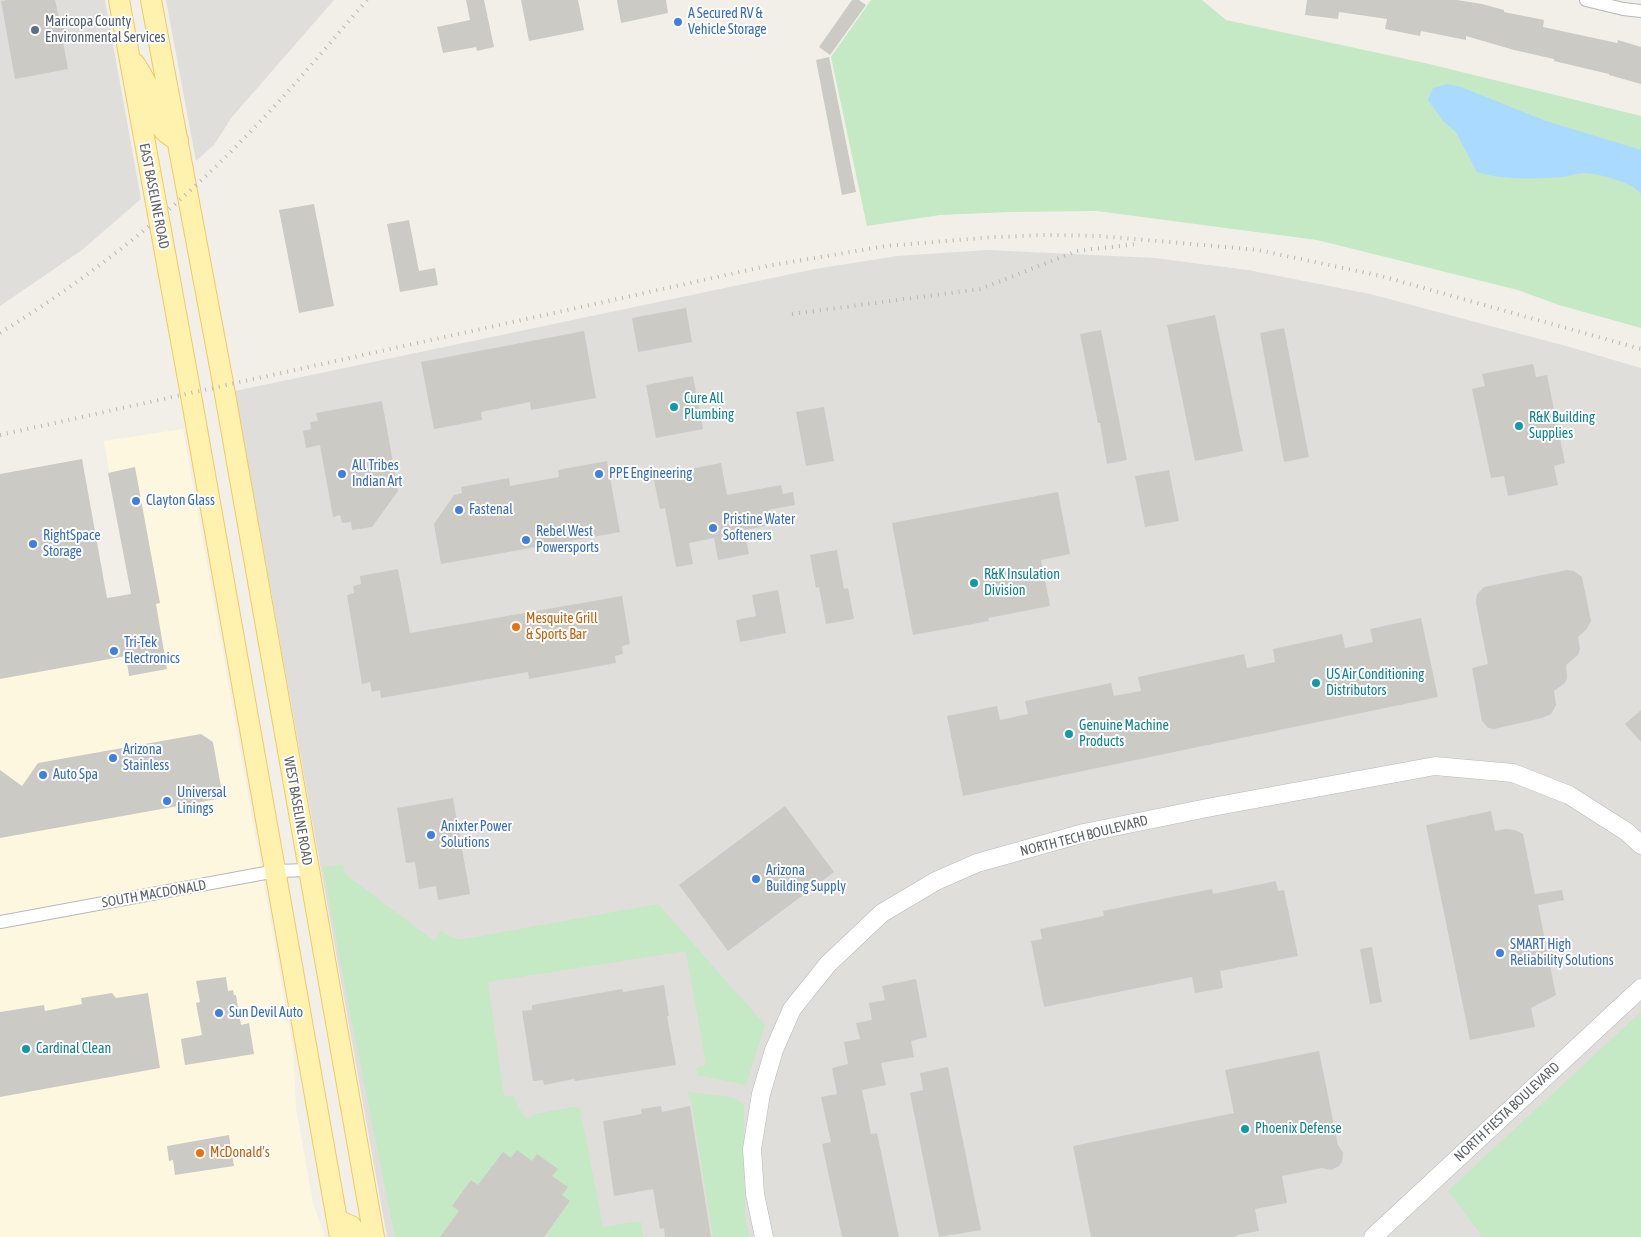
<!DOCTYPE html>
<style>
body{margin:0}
canvas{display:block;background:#f1efe8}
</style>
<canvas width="1641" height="1237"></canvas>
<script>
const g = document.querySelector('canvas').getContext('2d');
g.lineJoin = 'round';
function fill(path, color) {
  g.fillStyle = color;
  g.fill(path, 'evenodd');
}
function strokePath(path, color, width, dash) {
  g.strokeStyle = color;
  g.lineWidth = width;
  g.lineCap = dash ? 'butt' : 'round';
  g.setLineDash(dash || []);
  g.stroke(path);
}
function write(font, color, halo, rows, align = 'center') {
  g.font = font + ' "Asap Condensed",sans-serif';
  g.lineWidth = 4;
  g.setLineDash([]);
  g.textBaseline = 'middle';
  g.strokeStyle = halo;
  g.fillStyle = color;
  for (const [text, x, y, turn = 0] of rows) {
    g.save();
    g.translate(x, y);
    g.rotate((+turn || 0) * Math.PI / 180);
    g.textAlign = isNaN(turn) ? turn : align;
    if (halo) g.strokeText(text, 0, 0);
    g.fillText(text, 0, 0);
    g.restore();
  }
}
const commercial = new Path2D(`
 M183,429L293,1048L296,1108L313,1203L325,1237H0V632L133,608L104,441Z`);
const industrial = new Path2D(`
 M0,0H105L141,199L82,250L0,306Z
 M166,0H334L232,117L214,145L196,161Z
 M988,250L1155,258L1248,270L1370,294L1566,346L1641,368V1237H387L235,391L815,269L897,256Z`);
const green = new Path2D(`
 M871,0H1202L1226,20L1429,64L1641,116V328L1559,305L1518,290L1317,240L1097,211L1009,212L940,215L867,226L831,57Z
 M343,864L345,874L434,941L441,931L458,940L658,904L765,1025L746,1085L698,1075L696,1068L706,1065L686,951L488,982L504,1096H514L515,1102L527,1120L534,1114L574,1107L580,1108L603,1227L633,1222H641L643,1237H549L546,1235L570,1202L562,1195L568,1187L552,1176L557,1169L538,1155L532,1161L511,1158L503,1152L478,1185L471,1180L452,1206L459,1211L440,1237H395L349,1008L323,867Z
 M1641,1012V1237H1483L1448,1191Z
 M688,1092L732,1097L744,1105L745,1216L749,1237H713L692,1106Z`);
const water = new Path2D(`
 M1447,84L1461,87L1546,121L1641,150V194C1635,183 1597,173 1585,173C1577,173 1569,176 1562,177C1534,179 1504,180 1477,172L1456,132L1443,121L1428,100L1433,88Z`);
const building = new Path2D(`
 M8,0H55L59,18H62L67,41L63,42L68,69L15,79L1,1Z
 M466,0H484L494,47L477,51L476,47L443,53L437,27L470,20Z
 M521,0H578L584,30L529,41Z
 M617,0H666L668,13L621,23Z
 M852,0H859L866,5L830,55L819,47Z
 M1307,0H1457L1482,4L1504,10V12L1544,20L1543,27L1617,43L1618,40L1641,47V84L1609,75V74L1554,61V59L1514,50L1466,36V40L1421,31L1420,36L1385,29L1387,19L1339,12L1338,19L1305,15Z
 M829,57L856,192L842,195L816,60Z
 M314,204L334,306L299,313L279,210Z
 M409,220L419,271L435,268L438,285L400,292L387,224Z
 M686,308L692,342L638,352L632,318Z
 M1215,315L1243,451L1195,461L1167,325Z
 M1284,328L1309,457L1284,462L1260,333Z
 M1101,330L1127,460L1107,464L1100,423H1098L1080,334Z
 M584,331L596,398L531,410L530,402L481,412L482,420L434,429L421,362Z
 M1533,364L1536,377L1547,375L1565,463L1554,466L1558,485L1508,496L1504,476L1491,478L1472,389L1485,386L1482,374Z
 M693,376L703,429L656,438L646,385Z
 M382,401L398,491L372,527L352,530L351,522L342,523L340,515L333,517L320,445L306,448L303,431L311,429L310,422L318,421L316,413Z
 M824,407L834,461L806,466L796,412Z
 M82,459L107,598L131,594L108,473L135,467L160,603L156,604L167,669L129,676L126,656L0,679V474Z
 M607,461L620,532L441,564L434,524L454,495L462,493L461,487L509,478L510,486L559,477L558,470Z
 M721,463L727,495L781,485L783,494L793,492L795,505L768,510L771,525L744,530L749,554L718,560L714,538L689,543L693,564L676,567L665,508L660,509L653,476Z
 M1169,470L1179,521L1145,527L1135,476Z
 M1058,492L1070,554L1041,560L1050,606L988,618L989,621L913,635L892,523Z
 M837,550L844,589L848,588L854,619L826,624L819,587L816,588L810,555Z
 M398,569L410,633L622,596L630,644L622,646L623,654L615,656L616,663L529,679L528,672L381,698L380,690L372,692L370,682L362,684L347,595L354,593L353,586L361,584L360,576Z
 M1567,570L1574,571L1582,577L1591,621L1587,629L1578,637L1580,649L1578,655L1566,665L1567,678L1565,683L1554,691L1556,705L1554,709L1551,714L1542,718L1494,729L1488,728L1482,721L1472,668L1488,664L1476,603L1477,594L1484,587Z
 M778,590L786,633L740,642L736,620L756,616L752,595Z
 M1421,618L1438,697L963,796L947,716L997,706L1000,720L1028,714L1025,701L1111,683L1114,696L1141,691L1138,677L1244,654L1247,668L1275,662L1273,649L1342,634L1345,648L1373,642L1370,629Z
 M1641,710V742L1625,724Z
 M201,734L213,742L223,798L0,838V770L22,786L38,763Z
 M453,798L470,894L438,900L436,886L419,889L415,862L406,863L397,808Z
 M785,806L834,872L728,951L679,885Z
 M1491,811L1495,831L1506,829L1515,830L1523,834L1535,894L1562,890L1564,900L1538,905L1556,995L1531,1008L1535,1027L1470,1040L1426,825Z
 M1276,881L1278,891L1284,890L1298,956L1220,971L1223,988L1195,993L1192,977L1044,1007L1031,941L1042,939L1040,929L1104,916L1103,911L1167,898L1212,889L1213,894Z
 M1372,947L1382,1002L1370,1004L1360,949Z
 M226,977L228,991L233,990L234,995H236L241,1025L249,1023L254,1054L185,1065L181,1039L202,1035L196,1003L200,1002L196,981Z
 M916,979L927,1037L911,1041L914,1057L881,1063L886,1085L862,1090L871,1134L877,1133L899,1237H842L822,1144L831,1142L821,1097L837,1094L832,1068L848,1064L844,1042L860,1039L856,1023L872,1020L869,1003L885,1000L882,986Z
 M664,985L669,1016H667L676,1065L575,1081L574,1079L544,1085L543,1080L533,1081L522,1011L532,1010V1005L622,989L623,992Z
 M112,993L116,998L148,993L160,1068L0,1097V1012L44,1005L45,1011L82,1004L81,998Z
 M1319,1051L1338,1145L1343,1153L1342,1162L1339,1166L1331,1170L1322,1168L1282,1176L1287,1203L1255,1209L1259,1231L1237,1235L1235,1237H1091L1073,1146L1234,1113L1225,1070Z
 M948,1067L981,1230L939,1237L910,1093L923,1090L920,1073Z
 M661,1106L662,1112L690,1106L711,1237H665L664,1228L660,1229L653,1189L614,1196L603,1121L642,1114L641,1109Z
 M229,1135L234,1166L175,1175L173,1160L169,1161L167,1146Z
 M517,1150L532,1161L537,1154L558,1169L552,1176L568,1187L562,1195L570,1201L544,1237H440L459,1211L452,1206L471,1180L478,1185L503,1152L511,1158Z`);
const street = new Path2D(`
 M1586,0L1623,9L1641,11
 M0,922L276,871L308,870`);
const secondary = new Path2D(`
 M764,1237L755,1194L752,1149L761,1094L774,1050L792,1009L828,964L882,913L936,881L977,863L1084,833L1212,807L1435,766L1513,773L1569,795L1627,832L1641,845
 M1373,1237L1641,988`);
const primary = new Path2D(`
 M119,0L190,390L340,1237
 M151,0L223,383L374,1237
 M135,64C140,72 145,80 149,89C158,111 152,129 178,140
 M337,1220L351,1226L359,1237`);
const rail = new Path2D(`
 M792,314L980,289L1077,251L1136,244
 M0,333C92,276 177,209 251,131C292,89 329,44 367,0
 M0,435L767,266L886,246L994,237L1046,235L1100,236L1204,245L1258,250L1381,276L1641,349`);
const markers = [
 [678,22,5,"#3f7fe0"],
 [35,30,5,"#5c6f8a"],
 [674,407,5,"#0f9aa8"],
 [1519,426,5,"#0f9aa8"],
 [342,474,5,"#3f7fe0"],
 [599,474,5,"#3f7fe0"],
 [136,501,5,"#3f7fe0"],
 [459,510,5,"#3f7fe0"],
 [713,528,5,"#3f7fe0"],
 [526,540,5,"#3f7fe0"],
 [33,544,5,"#3f7fe0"],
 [974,583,5,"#0f9aa8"],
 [516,627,5,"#e8710a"],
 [114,651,5,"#3f7fe0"],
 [1316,683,5,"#0f9aa8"],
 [1069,734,5,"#0f9aa8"],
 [113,758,5,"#3f7fe0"],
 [43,775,5,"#3f7fe0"],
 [167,801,5,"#3f7fe0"],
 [431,835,5,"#3f7fe0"],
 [756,879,5,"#3f7fe0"],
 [1500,953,5,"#3f7fe0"],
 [219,1013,5,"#3f7fe0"],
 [26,1049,5,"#0f9aa8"],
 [1245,1129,5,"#0f9aa8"],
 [200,1153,5,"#e8710a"]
];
const shopNames = [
 ["A Secured RV &",688,14],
 ["Vehicle Storage",688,30],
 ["All Tribes",352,466],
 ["Indian Art",352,482],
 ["PPE Engineering",609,474],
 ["Clayton Glass",146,501],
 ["Fastenal",469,510],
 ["Pristine Water",723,520],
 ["Softeners",723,536],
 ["Rebel West",536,532],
 ["Powersports",536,548],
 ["RightSpace",43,536],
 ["Storage",43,552],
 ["Tri-Tek",124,643],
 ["Electronics",124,659],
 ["Arizona",123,750],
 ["Stainless",123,766],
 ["Auto Spa",53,775],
 ["Universal",177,793],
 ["Linings",177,809],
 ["Anixter Power",441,827],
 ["Solutions",441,843],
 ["Arizona",766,871],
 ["Building Supply",766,887],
 ["SMART High",1510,945],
 ["Reliability Solutions",1510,961],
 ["Sun Devil Auto",229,1013]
];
const serviceNames = [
 ["Maricopa County",45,22],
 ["Environmental Services",45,38]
];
const streetNames = [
 ["EAST BASELINE ROAD",154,196,79],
 ["WEST BASELINE ROAD",298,811,80],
 ["NORTH TECH BOULEVARD",1084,836,-14],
 ["SOUTH MACDONALD",154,894,-10],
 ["NORTH FIESTA BOULEVARD",1507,1112,-43]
];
const cultureNames = [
 ["Cure All",684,399],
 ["Plumbing",684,415],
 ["R&K Building",1529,418],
 ["Supplies",1529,434],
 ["R&K Insulation",984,575],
 ["Division",984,591],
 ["US Air Conditioning",1326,675],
 ["Distributors",1326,691],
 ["Genuine Machine",1079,726],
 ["Products",1079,742],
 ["Cardinal Clean",36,1049],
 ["Phoenix Defense",1255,1129]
];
const foodNames = [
 ["Mesquite Grill",526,619],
 ["& Sports Bar",526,635],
 ["McDonald's",210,1153]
];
fill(commercial, '#fef7e0');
fill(industrial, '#e0deda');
fill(green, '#c5e8c5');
fill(water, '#aadaff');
fill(building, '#cccac5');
strokePath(street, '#b5b8bc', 14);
strokePath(secondary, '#b6babf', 19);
strokePath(primary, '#f2c960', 22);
strokePath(street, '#fff', 12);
strokePath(secondary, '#fff', 18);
strokePath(primary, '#fff2af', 20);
strokePath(rail, '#b6b7b8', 4, [1, 6]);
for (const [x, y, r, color] of markers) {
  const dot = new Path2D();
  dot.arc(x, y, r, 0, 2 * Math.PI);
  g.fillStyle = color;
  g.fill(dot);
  strokePath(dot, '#fff', 2);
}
write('14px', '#366cbe', '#fff', shopNames, 'left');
write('14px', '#4e5e75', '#fff', serviceNames, 'left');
write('14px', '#5f6368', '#fff', streetNames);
write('14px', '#0d838f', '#fff', cultureNames, 'left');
write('14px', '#c56008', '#fff', foodNames, 'left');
</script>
